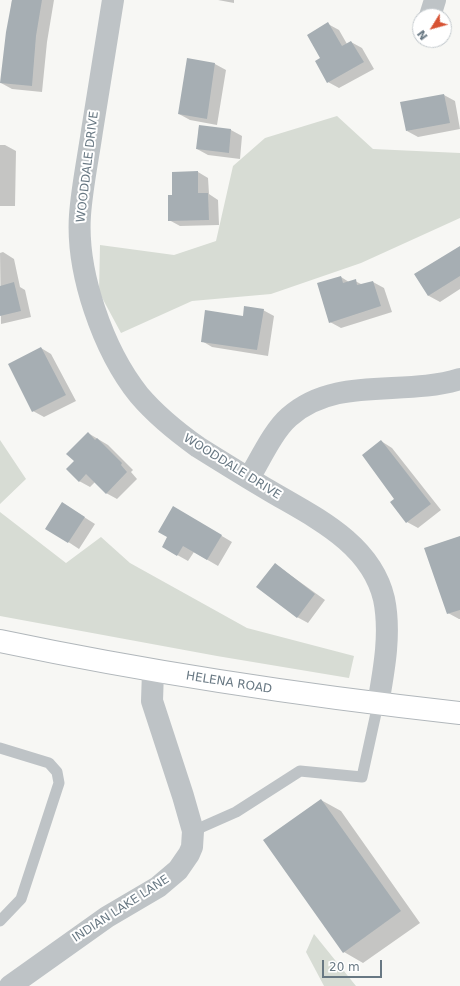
<!DOCTYPE html>
<style>
body{margin:0}
#map{position:relative;width:460px;height:986px;overflow:hidden;background:#f7f7f4;font-family:"DejaVu Sans",sans-serif}
canvas{display:block}
.north{position:absolute;left:412px;top:8px;width:40px;height:40px;box-sizing:border-box;background:#fff;border:1px solid #c3c9cd;border-radius:50%;rotate:233deg;font-size:11px;font-weight:700;line-height:16px;text-align:center;color:#687883}
.north::after{content:'';display:block;margin:auto;width:14px;height:18px;background:#d75334;clip-path:polygon(50% 0,100% 100%,50% 72%,0 100%)}
.scale{position:absolute;left:322px;top:960px;width:60px;height:18px;box-sizing:border-box;border:2px solid #687883;border-top:0;padding-left:5px;font-size:12px;line-height:14px;white-space:nowrap;color:#687883;-webkit-text-stroke:3px #fff;paint-order:stroke}
</style>
<div id="map">
<canvas width="460" height="986"></canvas>
<div class="north">N</div>
<div class="scale">20 m</div>
</div>
<script>
const g = document.querySelector('canvas').getContext('2d');
g.lineJoin = 'round';
function fill(path, color) {
  g.fillStyle = color;
  g.fill(path, 'evenodd');
}
function strokePath(path, color, width, dash) {
  g.strokeStyle = color;
  g.lineWidth = width;
  g.lineCap = dash ? 'butt' : 'round';
  g.setLineDash(dash || []);
  g.stroke(path);
}
function write(font, color, halo, rows, align = 'center') {
  g.font = font + ' "DejaVu Sans",sans-serif';
  g.lineWidth = 4;
  g.setLineDash([]);
  g.textBaseline = 'middle';
  g.strokeStyle = halo;
  g.fillStyle = color;
  for (const [text, x, y, turn = 0] of rows) {
    g.save();
    g.translate(x, y);
    g.rotate((+turn || 0) * Math.PI / 180);
    g.textAlign = isNaN(turn) ? turn : align;
    if (halo) g.strokeText(text, 0, 0);
    g.fillText(text, 0, 0);
    g.restore();
  }
}
const green = new Path2D(`
 M337,116L373,149L460,153V218L361,263L271,294L192,301L121,333L99,292L100,245L174,255L216,241L233,166L265,138Z
 M0,440L26,479L0,504Z
 M0,512L66,563L101,537L130,563L247,628L354,656L349,678L217,656L0,616Z
 M314,934L356,986H324L306,952Z`);
const shadow = new Path2D(`
 M12,0H54L47,42L42,92L12,89L1,83Z
 M218,0H234V3Z
 M328,24L339,30L347,44L351,42L362,48L374,69L339,88L328,82Z
 M188,59L215,64L226,70L217,125L190,120L179,114Z
 M444,95L455,101L460,129L418,137L407,131Z
 M199,126L231,130L242,136L240,159L208,155L197,149Z
 M0,145H5L16,151L15,206H0Z
 M198,172L208,178L209,194L218,200L219,225L180,226L169,220Z
 M3,252L14,259L20,287L25,290L31,317L1,324L0,253Z
 M460,252V289L440,302L429,296L416,274Z
 M341,277L349,282L355,281L363,285L373,282L384,288L392,312L341,328L330,322Z
 M263,310L274,316L268,356L212,347L202,341L244,317Z
 M41,348L51,354L76,401L44,417L33,411Z
 M88,433L108,445L133,470L131,472L137,479L117,499L106,493L95,482L90,487L79,481L75,461Z
 M381,441L392,448L441,510L418,528L407,522L395,499Z
 M173,507L232,542L218,566L194,552L188,561L163,547L168,537Z
 M73,510L95,524L79,549L47,528Z
 M460,537V619H459L448,613Z
 M275,564L325,600L308,623L297,617Z
 M321,800L341,811L420,923L363,963L344,952Z`);
const building = new Path2D(`
 M12,0H42L36,36L32,86L0,83L6,32Z
 M328,22L342,46L351,41L364,62L327,83L315,61L320,58L307,35Z
 M187,58L215,63L207,119L178,114Z
 M444,94L450,123L406,131L400,102Z
 M199,125L231,129L229,153L196,149Z
 M198,171V193H208L209,220L168,221V195H172V172Z
 M460,246V276L428,296L414,274Z
 M341,276L343,283L356,279L357,285L373,281L381,306L329,323L317,283Z
 M14,282L21,311L0,316V286Z
 M244,306L264,309L257,350L201,342L205,310L243,316Z
 M41,347L66,395L32,412L8,364Z
 M88,432L95,440L97,438L122,463L121,465L127,472L106,494L86,474L79,482L66,469L74,461L66,454Z
 M381,440L431,504L406,523L390,502L394,499L362,455Z
 M62,502L85,517L68,543L45,529Z
 M173,506L222,535L207,560L183,546L177,556L162,547L167,537L158,532Z
 M460,536V610L447,614L424,548Z
 M275,563L315,594L297,618L256,587Z
 M321,799L401,911L343,953L263,840Z`);
const service = new Path2D(`
 M0,748L49,763L57,772L59,783L21,899L0,921
 M193,831L236,812L300,771L362,777L378,704`);
const minor = new Path2D(`
 M113,0C106,44 99,87 92,131C88,159 82,187 80,215C76,272 103,350 139,395C156,415 177,432 198,447C222,462 246,477 270,491C314,517 371,543 384,599C391,633 384,670 378,704
 M430,16L435,0
 M249,478C260,460 273,431 289,417C336,375 404,397 460,379
 M10,986L107,917L158,887L178,870L189,854L192,847L193,831L183,796L152,701L153,671`);
const secondary = new Path2D(`
 M0,641C152,673 306,696 460,713`);
const streetNames = [
 ["WOODDALE DRIVE",88,167,-83],
 ["WOODDALE DRIVE",232,467,32],
 ["HELENA ROAD",229,683,9],
 ["INDIAN LAKE LANE",121,909,-33]
];
fill(green, '#d7dcd4');
fill(shadow, '#0003');
fill(building, '#a6aeb3');
strokePath(secondary, '#b1b7bb', 24);
strokePath(service, '#bec3c6', 11);
strokePath(minor, '#bec3c6', 22);
strokePath(secondary, '#fff', 22);
write('12px', '#687883', '#fff', streetNames);
</script>
